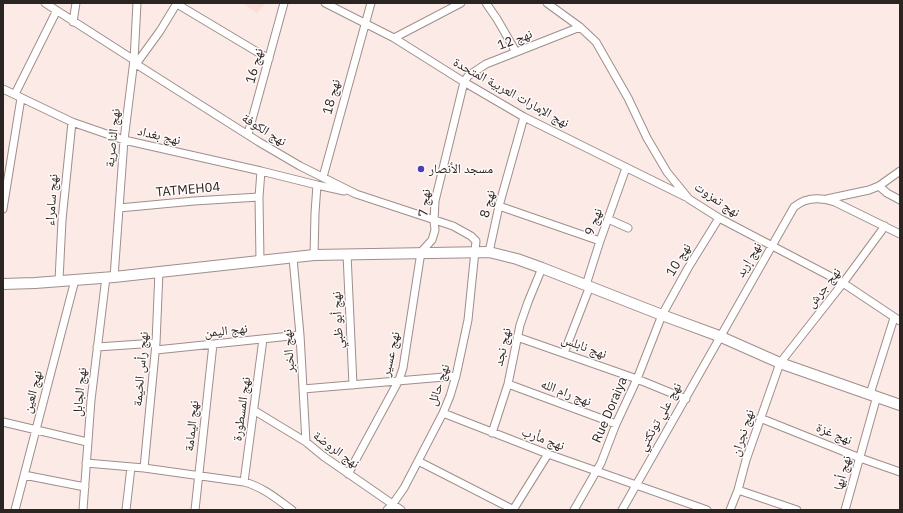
<!DOCTYPE html>
<meta charset="utf-8">
<style>
body{margin:0}
#map{position:relative;width:903px;height:513px;overflow:hidden;background:#fceae6;font-family:"IBM Plex Sans",sans-serif}
canvas{display:block}
.frame{position:absolute;inset:0;border:4px solid #2a2422;pointer-events:none}
</style>
<div id="map">
<canvas width="903" height="513"></canvas>
<div class="frame"></div>
</div>
<script>
const g = document.querySelector('canvas').getContext('2d');
g.lineJoin = 'round';
function fill(path, color) {
  g.fillStyle = color;
  g.fill(path, 'evenodd');
}
function strokePath(path, color, width, dash) {
  g.strokeStyle = color;
  g.lineWidth = width;
  g.lineCap = dash ? 'butt' : 'round';
  g.setLineDash(dash || []);
  g.stroke(path);
}
function write(font, color, halo, rows, align = 'center') {
  g.font = font + ' "IBM Plex Sans","Noto Naskh Arabic",sans-serif';
  g.lineWidth = 3;
  g.setLineDash([]);
  g.textBaseline = 'middle';
  g.strokeStyle = halo;
  g.fillStyle = color;
  for (const [text, x, y, turn = 0] of rows) {
    g.save();
    g.translate(x, y);
    g.rotate((+turn || 0) * Math.PI / 180);
    g.textAlign = isNaN(turn) ? turn : align;
    if (halo) g.strokeText(text, 0, 0);
    g.fillText(text, 0, 0);
    g.restore();
  }
}
const built = new Path2D(`
 M245,3H266L257,13L244,4Z`);
const minor = new Path2D(`
 M45,3L134,60L136,64L259,142L300,166L356,194L453,226L471,236L476,241L468,320L456,376L450,396L443,413L404,488L392,505L387,510
 M325,3L394,38L464,82L524,117L686,197
 M486,3L497,19L516,52
 M547,3L580,27L596,42L628,98L647,138L667,172L689,199L719,218L843,283L900,321
 M177,4L269,59
 M73,22L76,3
 M394,38L461,3
 M136,64L160,31L177,3
 M3,89L72,122L124,140L261,171L317,185
 M15,94L56,12
 M248,134L284,3
 M323,177L371,3
 M879,186L887,193L900,200
 M827,199L869,190L879,186L900,171
 M499,206L600,241
 M119,208L194,201L259,197
 M3,209L21,98
 M608,219L628,228
 M489,252L499,206L524,117
 M347,254L353,385
 M314,255L315,213L317,185L344,191
 M293,258L300,335L306,442
 M260,261L259,197L261,171
 M114,277L124,140L134,60L137,3
 M59,280L62,220L72,122
 M586,285L600,241L626,168
 M517,337L637,379L686,399
 M97,347L156,343
 M156,350L300,335
 M564,353L590,286
 M508,384L616,424
 M303,389L456,376
 M870,394L894,318
 M255,411L306,442L323,456L401,510
 M443,413L548,454L707,510
 M760,418L860,458L900,472
 M3,422L87,442
 M492,433L508,384L520,325L528,302L542,268
 M418,461L514,510
 M86,463L144,468L244,482C263,487 277,499 292,510
 M144,468L156,343L159,271
 M348,474L399,380L403,368L421,252L432,240L435,230L434,221L435,201L464,82L468,76L486,64L580,27
 M24,475L85,487
 M244,482L263,339
 M738,490L797,510
 M15,510L75,280
 M83,510L91,400L106,277
 M126,510L131,467
 M195,510L213,344
 M513,510L548,454
 M574,510L601,463L616,424L637,379L662,315L688,268L719,218
 M622,510L794,207C806,197 820,197 835,202L900,234
 M730,510L738,490L746,460L780,363L843,283L885,226
 M845,510L877,396`);
const secondary = new Path2D(`
 M3,284L35,283L114,277L314,255L489,252L517,259L542,268L662,315L719,336L780,363L900,405`);
const markers = [
 [421,169,4,"#4c40b7"]
];
const streetNames = [
 ["نهج 12",515,40,-21],
 ["نهج 16",255,66,-75],
 ["نهج الإمارات العربية المتحدة",511,93,29],
 ["نهج 18",332,97,-75],
 ["نهج الكوفة",264,130,32],
 ["نهج بغداد",159,136,13],
 ["نهج الناصرية",113,138,-84],
 ["TATMEH04",188,190,-5],
 ["نهج سامراء",52,200,-86],
 ["نهج تمزوت",717,200,34],
 ["نهج 7",425,203,-84],
 ["نهج 8",488,204,-76],
 ["نهج 9",594,222,-70],
 ["نهج 10",679,260,-59],
 ["نهج إربد",749,260,-60],
 ["نهج جرش",824,288,-52],
 ["نهج أبو ظبي",338,320,-93],
 ["نهج اليمن",226,331,-6],
 ["نهج نجد",503,347,-77],
 ["نهج نابلس",584,347,20],
 ["نهج الخبر",289,351,-94],
 ["نهج عسير",391,354,-77],
 ["نهج رأس الخيمة",141,369,-85],
 ["نهج حائل",439,385,-71],
 ["نهج العين",33,392,-75],
 ["نهج الجابل",80,392,-84],
 ["نهج رام الله",566,393,21],
 ["نهج المسطورة",242,409,-82],
 ["Rue Doraiya",610,410,-67],
 ["نهج علي تونكتي",660,417,-61],
 ["نهج اليمامة",192,426,-84],
 ["نهج نجران",743,433,-72],
 ["نهج غزة",834,434,22],
 ["نهج مأرب",543,439,20],
 ["نهج الروضة",336,450,36],
 ["نهج أبها",843,473,-75]
];
const poiNames = [
 ["مسجد الأنصار",429,169]
];
fill(built, '#f9ded8');
strokePath(minor, '#9f8e8b', 9);
strokePath(secondary, '#9f8e8b', 12);
strokePath(minor, '#fff', 7);
strokePath(secondary, '#fff', 10);
for (const [x, y, r, color] of markers) {
  const dot = new Path2D();
  dot.arc(x, y, r, 0, 2 * Math.PI);
  g.fillStyle = color;
  g.fill(dot);
  strokePath(dot, '#fffbfa', 1.5);
}
write('13px', '#2a2422', '#fffbfa', streetNames);
write('13px', '#2a2422', '#fffbfa', poiNames, 'left');
</script>
